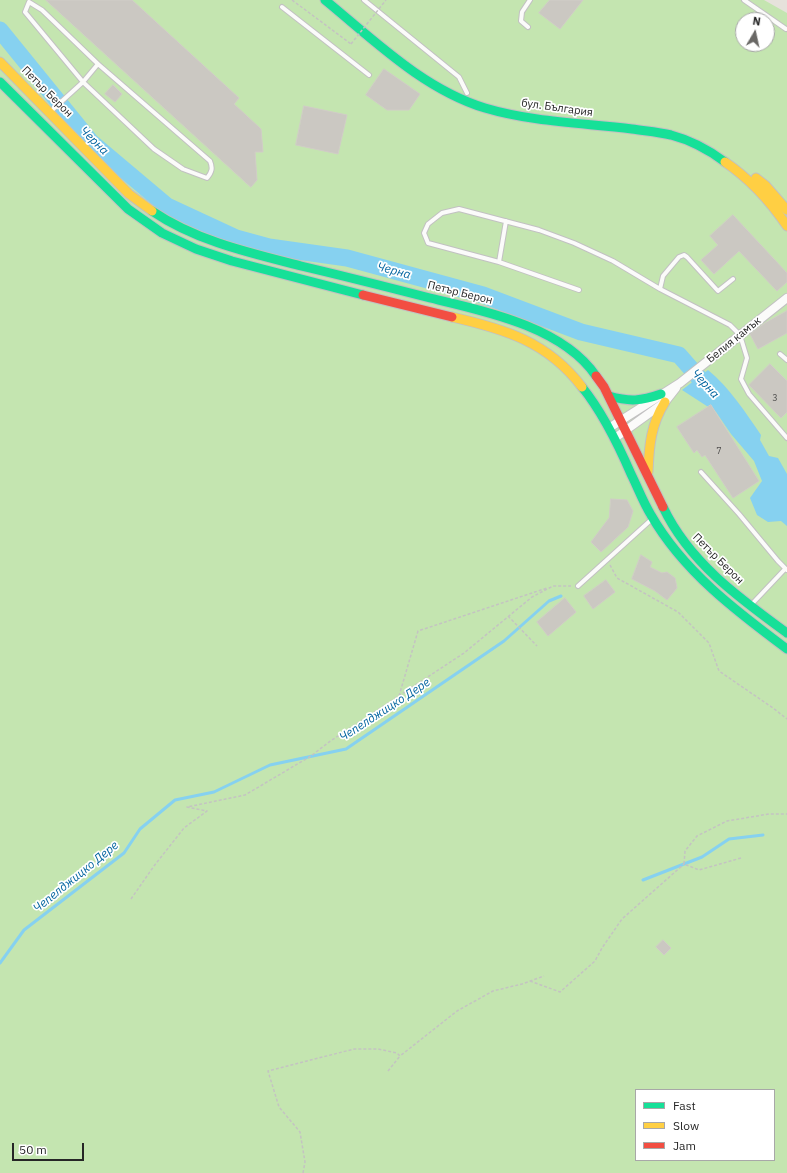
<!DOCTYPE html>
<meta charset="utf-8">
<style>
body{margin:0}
#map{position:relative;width:787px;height:1173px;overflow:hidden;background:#e6e2db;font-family:"IBM Plex Sans",sans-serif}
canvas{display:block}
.legend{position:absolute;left:635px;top:1089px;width:140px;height:72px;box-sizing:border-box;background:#fff;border:1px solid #a8a8a8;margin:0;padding:5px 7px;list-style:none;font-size:12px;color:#262626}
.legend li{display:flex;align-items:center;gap:8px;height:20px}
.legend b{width:20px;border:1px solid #a8a8a8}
.north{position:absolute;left:735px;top:12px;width:40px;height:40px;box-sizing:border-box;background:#fff;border:1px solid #a8a8a8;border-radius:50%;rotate:9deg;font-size:11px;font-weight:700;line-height:16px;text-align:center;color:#262626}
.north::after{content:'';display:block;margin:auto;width:14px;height:18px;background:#696865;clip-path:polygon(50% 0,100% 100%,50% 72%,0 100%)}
.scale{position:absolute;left:12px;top:1143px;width:72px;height:18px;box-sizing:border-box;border:2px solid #262626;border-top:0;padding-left:5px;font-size:12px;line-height:14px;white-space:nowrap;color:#262626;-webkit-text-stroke:3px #fff;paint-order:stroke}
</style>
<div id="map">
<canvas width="787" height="1173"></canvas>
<ul class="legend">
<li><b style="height:5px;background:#16e098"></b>Fast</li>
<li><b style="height:5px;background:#ffcf43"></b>Slow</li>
<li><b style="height:5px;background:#f24e42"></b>Jam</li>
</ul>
<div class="north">N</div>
<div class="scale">50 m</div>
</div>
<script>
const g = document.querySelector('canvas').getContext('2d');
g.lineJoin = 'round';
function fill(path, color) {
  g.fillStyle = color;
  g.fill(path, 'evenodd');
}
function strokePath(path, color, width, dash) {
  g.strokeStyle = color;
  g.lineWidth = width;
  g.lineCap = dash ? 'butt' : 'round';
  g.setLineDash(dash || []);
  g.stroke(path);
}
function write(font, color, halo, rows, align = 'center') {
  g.font = font + ' "IBM Plex Sans",sans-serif';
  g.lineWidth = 3.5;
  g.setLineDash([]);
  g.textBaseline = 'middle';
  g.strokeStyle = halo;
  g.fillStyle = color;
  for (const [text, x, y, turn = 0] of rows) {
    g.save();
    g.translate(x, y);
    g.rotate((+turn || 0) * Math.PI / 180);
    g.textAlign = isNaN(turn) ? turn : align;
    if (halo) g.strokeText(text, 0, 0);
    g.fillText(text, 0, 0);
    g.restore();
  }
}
const green = new Path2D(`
 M0,0H764L787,13V1173H0ZM743,20H767V44H743ZM636,1090H774V1160H636Z`);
const water = new Path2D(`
 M708,370C730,388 745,412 761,435L760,440L769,456L778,458L787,474V526L781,521L768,522L757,515L750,498L762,481L754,461L731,434L716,412L682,390Z`);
const stream = new Path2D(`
 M643,880L702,857L729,839L763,835
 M0,963L24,930L124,853L140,829L175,800L214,792L270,765L346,749L504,641L549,601L561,596`);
const river = new Path2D(`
 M0,30L91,142L167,206L236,238L269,247L347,258L483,295L581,332L679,355L714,395`);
const building = new Path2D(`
 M46,0H132L239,98L234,104L261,129L263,152H255L257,180L251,187Z
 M550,0H583L560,29L539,13Z
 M384,69L420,94L409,110H387L366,95Z
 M113,85L122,94L115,102L105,94Z
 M304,106L347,115L338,154L296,145Z
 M733,215L787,273V282L777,291L739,251L714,274L701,260L718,245L710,236Z
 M787,311V333L758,349L750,334L765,323Z
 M770,364L787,381V412L781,418L749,385Z
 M711,405L759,481L733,498L705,455L702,457L697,450L694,453L677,427Z
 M611,499L627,500L633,511L628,527L601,552L591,542L609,518Z
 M641,555L652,562L650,567L662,573L667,572L675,578L677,588L667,600L655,591L632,579Z
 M606,580L615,592L593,609L584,596Z
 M565,598L576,612L548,636L537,622Z
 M663,940L671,948L664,955L656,947Z`);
const path = new Path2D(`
 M292,0L351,44
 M610,565L617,578L678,612L709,643L719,671L773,708L787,719
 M508,616L537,646
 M399,696L418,631L547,588
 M741,858L699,870L684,864L685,851L697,836L727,821L769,814H787
 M131,899L154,866L184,828L207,811L187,807L245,795L311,756L329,742L464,653L532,597L553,586H571
 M530,981L560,992L595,961L602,948L622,919L684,864
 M388,1071L400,1056
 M303,1173L305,1162L300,1132L279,1107L268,1071L354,1049H378L397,1053L400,1056L457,1011L493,991L522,984L544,976`);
const lane = new Path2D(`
 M364,0L459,77L467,93
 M744,0L786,29
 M282,7L369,75
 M528,27L521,21L522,12L530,0
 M50,112L83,82L98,64L42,10L29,2L25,12L83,82L154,149L183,169L207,178C212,172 213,168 210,161L98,64
 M499,262L506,221
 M660,289L663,276L679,257L684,255L687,257L718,291L733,279
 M579,290L499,262L428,243L424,233L428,224L442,213L459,209L539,230L574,243L613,261L660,289L730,325L740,335L747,358L741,379L749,394L787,438
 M780,354L787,360
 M701,472L739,514L778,561L787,570
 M578,586L652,519
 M751,605L785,569`);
const street = new Path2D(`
 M609,428L680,383L787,298
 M615,438L665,402L676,388`);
const fast = new Path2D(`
 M325,0C374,40 423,89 485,108C532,122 583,123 632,129C645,131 658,132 671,135C690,140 709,150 725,162
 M0,82L128,209L162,233L196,249L232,261L363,295
 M152,211C196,241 250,253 301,266C344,276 387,287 430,298C485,311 563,327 596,376
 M582,387C603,413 618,444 631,474C638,488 643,502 651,515C683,571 736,611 787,649
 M609,396C630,402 641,401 661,394
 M663,507C689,562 739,598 787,633`);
const slow = new Path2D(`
 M0,62L129,194L152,211
 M725,162C750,179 770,201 787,226
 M756,178L765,185L787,210
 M452,317C505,329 548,342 582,387
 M648,472C649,446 651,424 665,402`);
const jam = new Path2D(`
 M363,295L452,317
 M596,376L604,387L663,507`);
const pathBridge = new Path2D(`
 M351,44L386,0`);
const numberNames = [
 ["3",775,398],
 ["7",719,451]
];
const streetNames = [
 ["Петър Берон",47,92,45],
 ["бул. България",557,108,8],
 ["Петър Берон",460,293,14],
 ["Белия камък",734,340,-39],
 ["Петър Берон",718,559,45]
];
const waterNames = [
 ["Черна",94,141,45],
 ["Черна",394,271,15],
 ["Черна",705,384,48],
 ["Чепелджицко Дере",385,710,-33],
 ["Чепелджицко Дере",76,877,-39]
];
fill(green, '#c4e5b0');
fill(water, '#86d1f0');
strokePath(stream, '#86d1f0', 3);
strokePath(river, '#86d1f0', 17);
fill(building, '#cbc8c2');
strokePath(building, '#d1cdc7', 1);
strokePath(lane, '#c2c1c2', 6);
strokePath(street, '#c2c1c2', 10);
strokePath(fast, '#c2c1c2', 11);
strokePath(slow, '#c2c1c2', 11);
strokePath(jam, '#c2c1c2', 11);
strokePath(path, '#c4c3c2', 1.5, [3, 2]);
strokePath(lane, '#fbfbfa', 4);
strokePath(street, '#fbfbfa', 8);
strokePath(fast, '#16e098', 9);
strokePath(slow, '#ffcf43', 9);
strokePath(jam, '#f24e42', 9);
strokePath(pathBridge, '#c4c3c2', 1.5, [3, 2]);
write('9px', '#51504f', null, numberNames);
write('11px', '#262626', '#fff', streetNames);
write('italic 12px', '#02649f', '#fff', waterNames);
</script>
